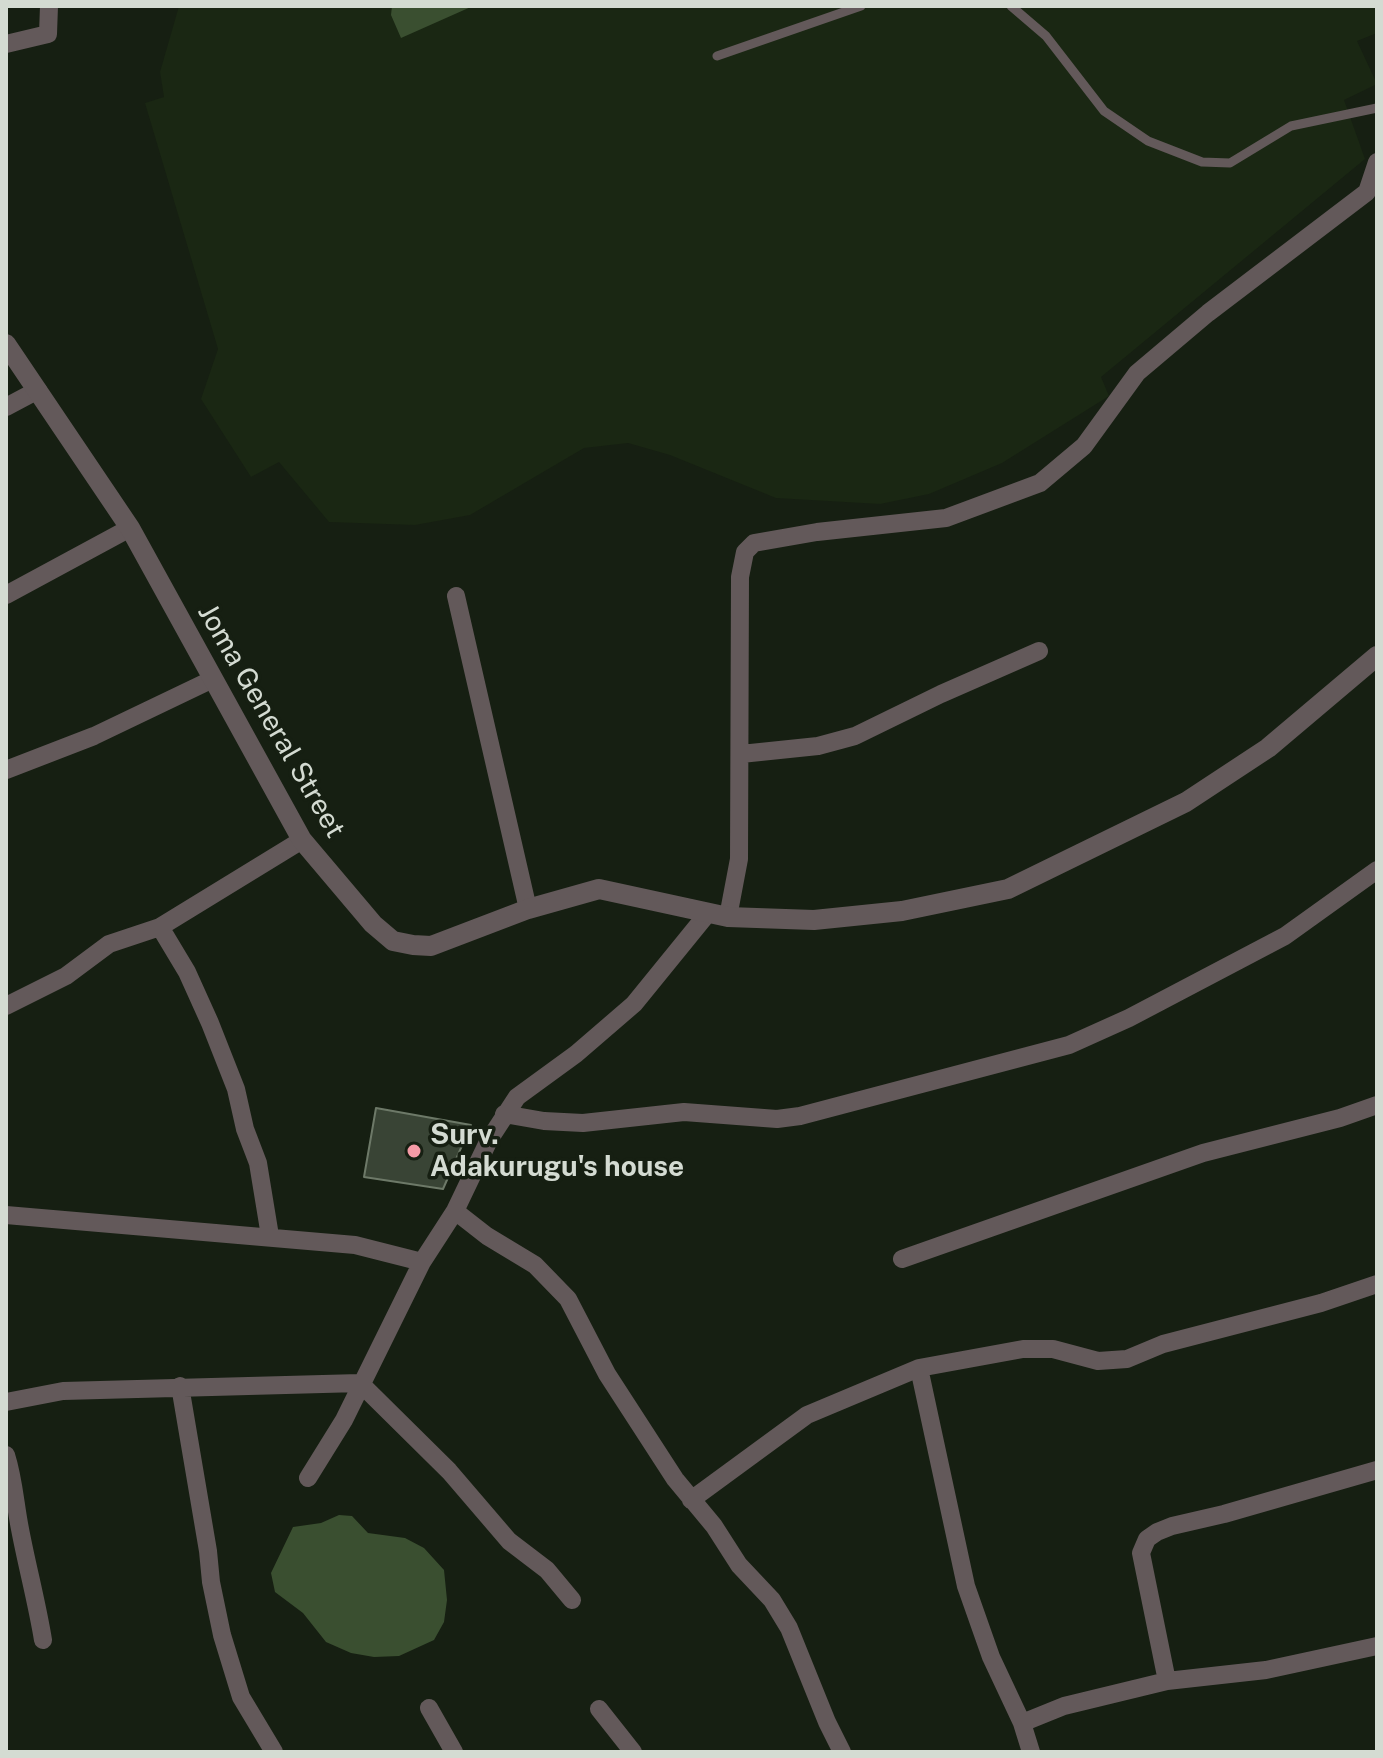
<!DOCTYPE html>
<style>
body{margin:0}
#map{position:relative;width:1383px;height:1758px;overflow:hidden;background:#161f12;font-family:"Public Sans",sans-serif}
canvas{display:block}
.frame{position:absolute;inset:0;border:8px solid #d4dbd2;pointer-events:none}
</style>
<div id="map">
<canvas width="1383" height="1758"></canvas>
<div class="frame"></div>
</div>
<script>
const g = document.querySelector('canvas').getContext('2d');
g.lineJoin = 'round';
function fill(path, color) {
  g.fillStyle = color;
  g.fill(path, 'evenodd');
}
function strokePath(path, color, width, dash) {
  g.strokeStyle = color;
  g.lineWidth = width;
  g.lineCap = dash ? 'butt' : 'round';
  g.setLineDash(dash || []);
  g.stroke(path);
}
function write(font, color, halo, rows, align = 'center') {
  g.font = font + ' "Public Sans",sans-serif';
  g.lineWidth = 7;
  g.setLineDash([]);
  g.textBaseline = 'middle';
  g.strokeStyle = halo;
  g.fillStyle = color;
  for (const [text, x, y, turn = 0] of rows) {
    g.save();
    g.translate(x, y);
    g.rotate((+turn || 0) * Math.PI / 180);
    g.textAlign = isNaN(turn) ? turn : align;
    if (halo) g.strokeText(text, 0, 0);
    g.fillText(text, 0, 0);
    g.restore();
  }
}
const built = new Path2D(`
 M179,6H1377V33L1357,41L1377,84L1344,100L1365,159L1101,377L1109,396L1002,463L929,494L880,504L776,498L670,455L628,443L584,448L470,515L415,525L329,522L279,462L251,477L201,399L218,349L145,103L164,97L160,72Z`);
const water = new Path2D(`
 M392,6H473L401,38L391,15Z
 M339,1515L352,1516L368,1533L405,1538L424,1548L444,1570L447,1600L444,1622L434,1640L399,1656L374,1657L351,1653L326,1642L303,1613L275,1592L271,1573L293,1527L321,1523Z`);
const building = new Path2D(`
 M376,1108L471,1125L443,1189L364,1177Z`);
const service = new Path2D(`
 M1011,6L1046,36L1104,111L1148,141L1202,162L1230,163L1291,126L1377,108
 M717,56L861,6`);
const minor = new Path2D(`
 M6,44L48,34L49,6
 M6,407L38,390
 M6,595L130,528
 M456,596L528,909
 M741,754L818,746L855,736L941,694L1039,651
 M6,770L94,736L213,679
 M728,917L739,859L740,577L745,552L754,543L817,532L946,518L1040,483L1084,446L1137,373L1208,313L1367,192L1377,162
 M160,927L187,972L210,1023L236,1089L245,1129L258,1163L270,1236
 M6,1006L66,976L109,944L160,927L302,840
 M504,1114L544,1121L583,1123L684,1112L777,1119L800,1116L1069,1045L1129,1018L1285,936L1377,870
 M455,1211L487,1236L535,1265L568,1299L607,1374L675,1479L714,1526L739,1565L772,1600L789,1628L827,1722L842,1752
 M6,1215L355,1245L422,1262L455,1211L489,1140L517,1097L576,1054L634,1004L708,913
 M902,1259L1203,1153L1340,1118L1377,1105
 M919,1368L966,1586L991,1657L1022,1723L1031,1752
 M180,1386L208,1551L211,1582L222,1635L241,1697L274,1752
 M6,1402L63,1391L360,1383L449,1471L509,1541L547,1570L572,1600
 M6,1455C14,1480 15,1504 20,1529C27,1566 37,1603 43,1640
 M308,1478L344,1420L422,1262
 M691,1500L807,1415L919,1368L1023,1349H1053L1098,1361L1127,1359L1163,1344L1321,1303L1377,1284
 M1167,1681L1141,1553L1147,1539L1157,1532L1172,1526L1224,1514L1377,1470
 M429,1708L454,1752
 M599,1709L633,1752
 M1022,1723L1064,1706L1167,1681L1266,1670L1377,1646`);
const tertiary = new Path2D(`
 M6,344L130,528L302,840L373,924L393,941L413,945L431,946L528,909L599,889L728,917L814,920L902,911L1008,889L1186,802L1268,748L1377,656`);
const markers = [
 [414,1151,8,"#f49aa5"]
];
const streetNames = [
 ["Joma General Street",271,721,60]
];
const poiNames = [
 ["Surv.",430,1135],
 ["Adakurugu's house",430,1167]
];
fill(built, '#1a2713');
fill(water, '#3a4f30');
fill(building, '#394435');
strokePath(building, '#6d7968', 2);
strokePath(service, '#63595a', 9);
strokePath(minor, '#63595a', 18);
strokePath(tertiary, '#63595a', 20);
for (const [x, y, r, color] of markers) {
  const dot = new Path2D();
  dot.arc(x, y, r, 0, 2 * Math.PI);
  g.fillStyle = color;
  g.fill(dot);
  strokePath(dot, '#161f12', 3);
}
write('28px', '#d4dbd2', '#161f12', streetNames);
write('bold 28px', '#d4dbd2', '#161f12', poiNames, 'left');
</script>
